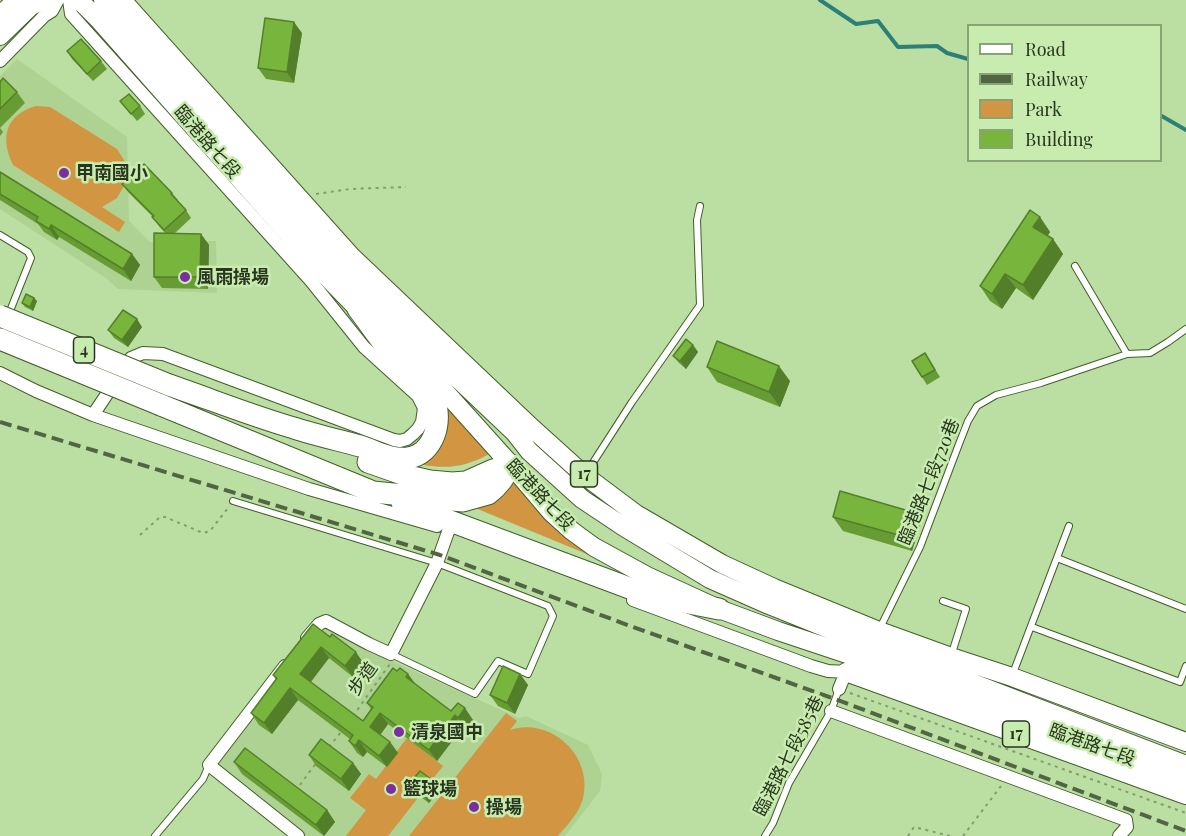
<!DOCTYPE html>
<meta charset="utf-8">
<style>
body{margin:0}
#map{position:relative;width:1186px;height:836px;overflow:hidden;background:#bbdea2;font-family:"Playfair Display",serif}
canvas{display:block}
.legend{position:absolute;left:967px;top:24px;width:195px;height:138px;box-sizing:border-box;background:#c8ebaf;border:2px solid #88a375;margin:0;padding:8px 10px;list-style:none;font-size:18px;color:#29361e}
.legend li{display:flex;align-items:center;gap:12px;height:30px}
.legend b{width:30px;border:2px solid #88a375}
</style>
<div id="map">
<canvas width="1186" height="836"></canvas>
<ul class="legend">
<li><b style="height:8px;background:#fff"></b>Road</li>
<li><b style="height:8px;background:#526543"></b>Railway</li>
<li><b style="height:16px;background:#d29541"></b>Park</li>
<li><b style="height:16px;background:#78b53c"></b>Building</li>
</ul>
</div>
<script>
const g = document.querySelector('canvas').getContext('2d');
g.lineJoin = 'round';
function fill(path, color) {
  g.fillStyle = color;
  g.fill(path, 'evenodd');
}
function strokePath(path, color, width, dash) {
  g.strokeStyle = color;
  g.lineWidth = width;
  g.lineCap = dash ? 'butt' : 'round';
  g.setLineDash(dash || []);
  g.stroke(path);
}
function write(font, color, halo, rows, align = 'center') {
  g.font = font + ' "Playfair Display","Noto Sans TC",serif';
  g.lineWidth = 5;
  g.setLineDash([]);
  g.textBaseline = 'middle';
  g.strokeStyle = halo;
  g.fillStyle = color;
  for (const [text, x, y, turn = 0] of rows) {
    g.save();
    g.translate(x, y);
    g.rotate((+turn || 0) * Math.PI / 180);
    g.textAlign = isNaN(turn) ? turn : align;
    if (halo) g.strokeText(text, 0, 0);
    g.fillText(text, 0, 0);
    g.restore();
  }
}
const built = new Path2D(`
 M17,59L127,137L129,221L150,242L216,241L217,293L118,289L106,278L0,209V76Z
 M325,626L394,662L519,718L526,716L588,745L602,774L600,791L565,836H304L212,766Z`);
const green = new Path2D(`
 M36,106L50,107L117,149L124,160L127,173L124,186L117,198L102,207L125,222L119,232L13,165C0,138 5,115 36,106Z
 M435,388L491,453C458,472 437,468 400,461L423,455Z
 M513,482L539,511L594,557L468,505Z
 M506,713L517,721L510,730C548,717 590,752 584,793C582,810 569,823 558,836H409Z
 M407,738L443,766L388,836H346L366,810L350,798L369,774L376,779Z`);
const stream = new Path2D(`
 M820,0L856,24L878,21L898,47L937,46L947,53L968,59
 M1160,115L1186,130`);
const path = new Path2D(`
 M316,194L350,189L406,187
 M140,535L160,517H165L203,533L210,531L228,508
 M850,693L1186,813
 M353,716L390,664
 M329,747L341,732
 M300,785L316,763
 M908,836L914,827L950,836
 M963,836L1001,786`);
const lane = new Path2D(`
 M0,235L28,252L31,258L8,316
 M1075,266L1127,354
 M585,475L632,402L700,305L697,220L700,206
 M233,501L437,563L548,606L553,616L528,674L498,661L475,694L391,654
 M1057,558L1186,609
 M943,601L966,609L951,656
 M1032,627L1180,682L1186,666
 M879,630L920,547L959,444L968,421L977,406L996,395L1041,383L1127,354L1150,353L1168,342L1186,329
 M1012,676L1069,526
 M155,836L203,779L209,765
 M765,836L773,823L789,783L831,711L839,689`);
const street = new Path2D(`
 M69,0L71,14L311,281L364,347L418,396L424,408L422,422L418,429L413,434L407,439L400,441L394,440L163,354L143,353L131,358L93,415
 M0,61L44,16L52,11L58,0
 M0,373L36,391L93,415L309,489L437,526
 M633,600L811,666L828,671L846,672
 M307,638L319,624L326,621L369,644L391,654L437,563L449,529
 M285,666L209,765L298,836
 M839,689L846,672L850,666
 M831,711L1126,820L1127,827L1119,836`);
const primary = new Path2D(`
 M79,0L100,21L322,272L358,309L422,366L511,465L551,512L572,531L594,547L647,576L719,609L778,631L856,657L1186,780
 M103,0L341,268L515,433L529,451L582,499L624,527L710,579L769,605L866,644L910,659L1186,765
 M122,0L351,256L532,428L584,475L636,514L722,564L774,588L879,631L951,657L1012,677L1186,742
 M0,15L17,0
 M0,36L31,6L44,0
 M846,672L1186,795`);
const highway = new Path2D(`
 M169,385C210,399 252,416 294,428C315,435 338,440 360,446C376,451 390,460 408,458C434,454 443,421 434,399C427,382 404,366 391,352C379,339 369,323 358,309
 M161,405L373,492L463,501L488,494L495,488L502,480L511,465
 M368,462L408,476L430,481L452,483L466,482L493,470L511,465
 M402,503L648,595L719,609`);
const rail = new Path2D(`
 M0,422L440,555L633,627L835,699L1186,831`);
const highwayBridge = new Path2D(`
 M0,316L169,385
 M0,339L161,405`);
const wall = new Path2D(`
 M302,33L294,83L266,79L258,68Z
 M67,51L101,61L107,69L93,81L72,59Z
 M0,82L17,92L25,103L0,128L3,132L0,136Z
 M120,101L140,106L145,114L137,121Z
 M0,172L132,254L140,265L131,281L59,237L57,240L44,232L38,224L0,200Z
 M122,184L172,193L178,200L177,201L186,210L191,218L174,234H201L209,245L208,289L162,288L154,277L166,234L158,225L153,217L128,192Z
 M1040,217L1050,232L1047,236L1053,239L1063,254L1033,300L1016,288L1002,309L990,301L980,286Z
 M34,298L37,301L33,311L25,307L22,303Z
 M142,327L128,347L114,338L108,330Z
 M693,345L698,352L686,369L679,363L673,356Z
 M925,353L940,377L927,385L922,377Z
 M707,367L790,381L780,407L717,382Z
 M833,517L920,526L912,551L843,531Z
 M313,624L364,664L353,677L329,658L311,682L363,721L371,709L367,703L397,671L408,674L416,685L451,711L473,720L466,729L463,727L437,761L388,724L380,735L390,742L398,753L387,767L367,752L363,757L357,753L349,741L350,739L298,700L272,734L259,725L251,713L276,680L273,675Z
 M520,674L528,685L515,714L498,706L490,695Z
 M309,755L353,763L361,774L349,791L316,766Z
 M234,762L327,810L335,822L324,836L242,774Z
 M431,779L439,790L429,803L418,795L410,783Z`);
const shadedWall = new Path2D(`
 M294,22L302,33L294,83L287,72Z
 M1040,217L1050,232L1044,242L1033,227Z
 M51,225L59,237L57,240L49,229Z
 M201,234L209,245L208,289L200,277Z
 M1053,239L1063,254L1033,300L1023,285Z
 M132,254L140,265L131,281L123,269Z
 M1005,274L1016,288L1002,309L992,294Z
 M34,298L37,301L33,311L30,307Z
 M137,319L142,327L128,347L122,340Z
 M693,345L698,352L686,369L680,361Z
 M779,366L790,381L780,407L769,392Z
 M909,511L920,526L912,551L902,536Z
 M321,647L329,658L308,685L300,674Z
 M356,652L364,664L353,677L345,666Z
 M408,674L416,685L406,677Z
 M520,674L528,685L515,714L507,703Z
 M290,688L298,700L272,734L264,723Z
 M465,708L473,720L466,729L458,718Z
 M380,713L388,724L378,738L370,727Z
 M455,715L463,727L437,761L429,750Z
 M359,740L367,752L363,757L355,746Z
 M390,742L398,753L387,767L379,756Z
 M353,763L361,774L349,791L341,779Z
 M431,779L439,790L429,803L421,792Z
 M327,810L335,822L324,836L316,825Z`);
const building = new Path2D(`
 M265,18L294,22L287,72L258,68Z
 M81,39L101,61L87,74L67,51Z
 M3,78L17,92L0,109V82Z
 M129,94L140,106L131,114L120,101Z
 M144,164L172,193L171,194L186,210L164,230L152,217L154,216L122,184Z
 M0,172L132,254L123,269L51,225L49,229L36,221L38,217L0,194Z
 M1030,210L1040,217L1033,227L1053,239L1023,285L1005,274L992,294L980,286Z
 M154,233L201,234L200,277H154Z
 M26,294L34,298L30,307L22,303Z
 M123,310L137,319L122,340L108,330Z
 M686,339L693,345L680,361L673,356Z
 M717,341L779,366L769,392L707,367Z
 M925,353L935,370L922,377L912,361Z
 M840,491L909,511L902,536L833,517Z
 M313,624L330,637L332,634L356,652L345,666L321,647L300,674L363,721L373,707L367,703L393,668L397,671L400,668L408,674L406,677L451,711L458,703L465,708L458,718L455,715L429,750L380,713L370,727L390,742L379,756L359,740L355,746L349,741L353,735L290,688L264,723L251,713L277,678L273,675Z
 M503,666L520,674L507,703L490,695Z
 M321,739L353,763L341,779L309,755Z
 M245,748L327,810L316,825L234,762Z
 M420,771L431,779L421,792L410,783Z`);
const markers = [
 [64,173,6,"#7b2ea0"],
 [185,277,6,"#7b2ea0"],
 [399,732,6,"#7b2ea0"],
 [391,789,6,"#7b2ea0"],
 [474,807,6,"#7b2ea0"]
];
const shields = [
 [84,350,21],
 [584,474,27],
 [1016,734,27]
];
const shieldNames = [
 ["4",84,350],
 ["17",584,474],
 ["17",1016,734]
];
const streetNames = [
 ["臨港路七段",207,142,49],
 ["臨港路七段720巷",929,482,-68],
 ["臨港路七段",540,495,47],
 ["步道",363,679,-54],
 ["臨港路七段",1092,745,20],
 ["臨港路七段585巷",789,756,-63]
];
const poiNames = [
 ["甲南國小",76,173],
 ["風雨操場",197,277],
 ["清泉國中",411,732],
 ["籃球場",403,789],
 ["操場",486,807]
];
fill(built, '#add291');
fill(green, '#d29541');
strokePath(stream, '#2c8077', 4);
strokePath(lane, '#425f29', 8);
strokePath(street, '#425f29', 14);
strokePath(primary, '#425f29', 20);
strokePath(highway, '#425f29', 23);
strokePath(path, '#829d6f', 2, [3, 4.5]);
strokePath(lane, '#fff', 6);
strokePath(street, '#fff', 12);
strokePath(primary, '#fff', 18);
strokePath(highway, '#fff', 21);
strokePath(rail, '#526543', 4, [12, 6]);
strokePath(highwayBridge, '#425f29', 23, []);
strokePath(highwayBridge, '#fff', 21);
fill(wall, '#679c34');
fill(shadedWall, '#547f2a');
fill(building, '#78b53c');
strokePath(building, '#547f2a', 1.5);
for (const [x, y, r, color] of markers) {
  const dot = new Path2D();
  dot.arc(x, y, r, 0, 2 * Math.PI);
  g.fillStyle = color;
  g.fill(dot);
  strokePath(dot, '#c8ebaf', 2);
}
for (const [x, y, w] of shields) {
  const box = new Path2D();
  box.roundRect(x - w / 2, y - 13, w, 26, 4.5);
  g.fillStyle = '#c8ebaf';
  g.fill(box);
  strokePath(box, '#29361e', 1.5);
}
write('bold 16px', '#29361e', null, shieldNames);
write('18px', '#29361e', '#c8ebaf', streetNames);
write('bold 18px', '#29361e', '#c8ebaf', poiNames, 'left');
</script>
